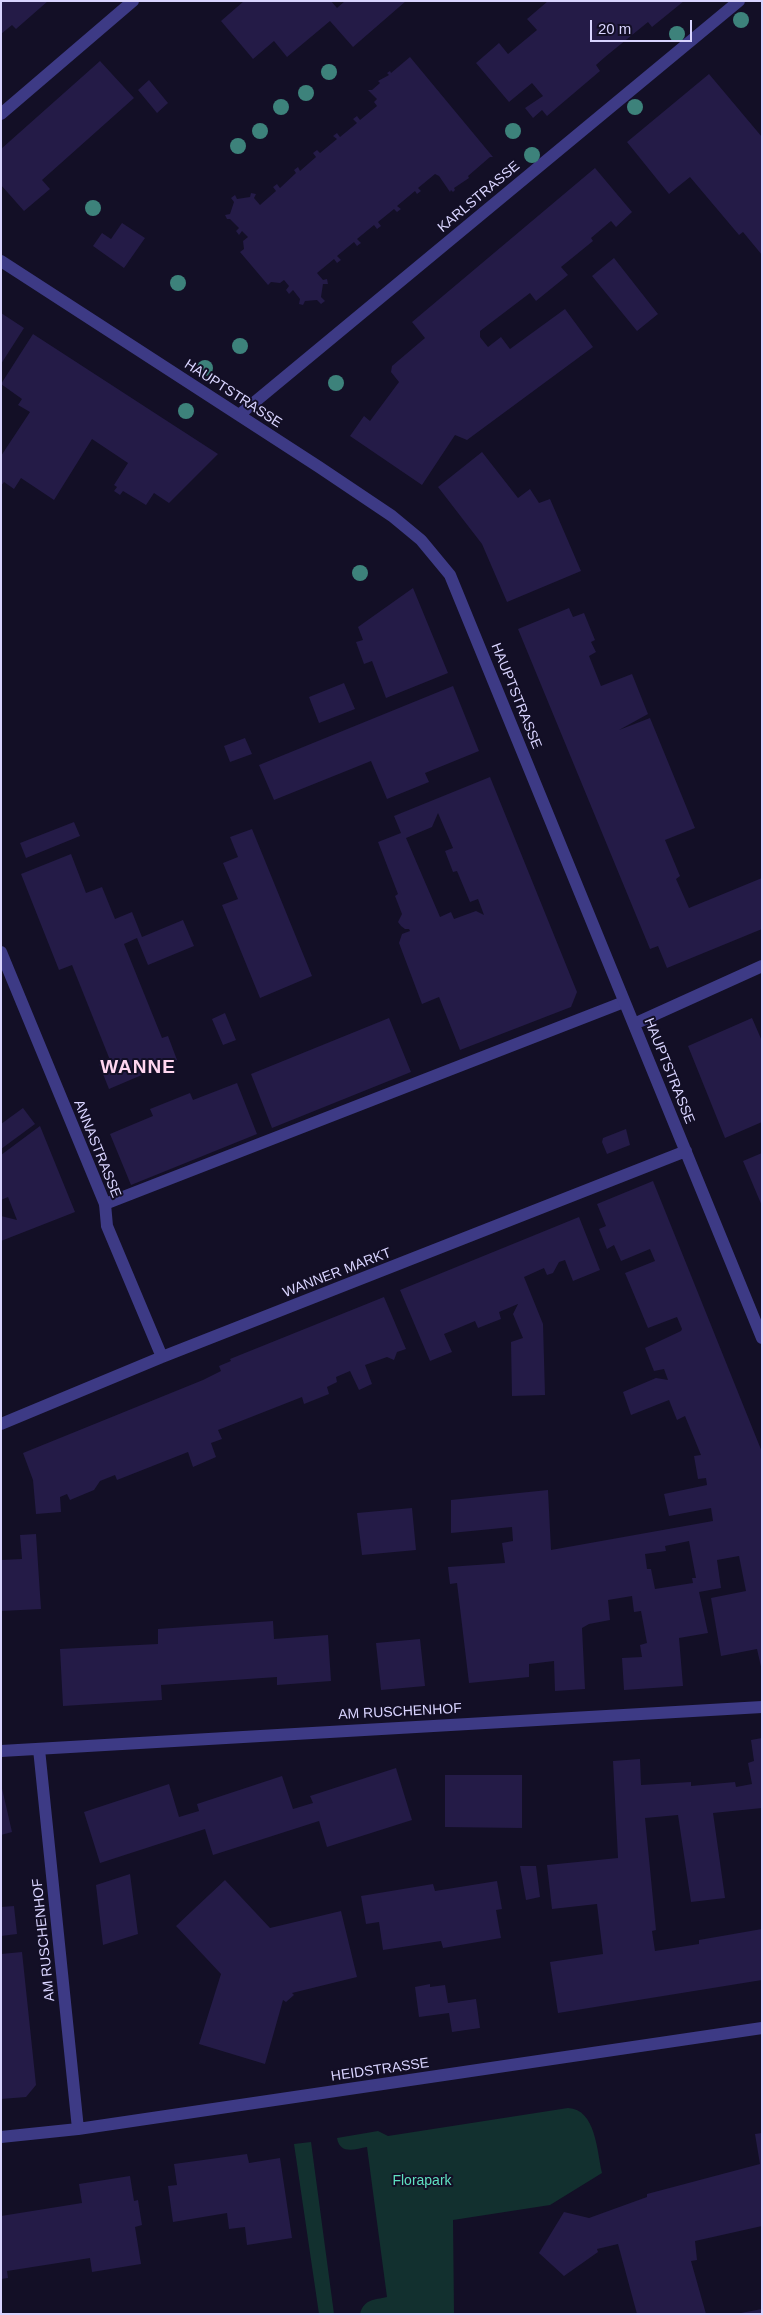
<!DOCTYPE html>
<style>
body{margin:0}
#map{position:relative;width:763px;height:2315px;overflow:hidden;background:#130f26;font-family:Arial,sans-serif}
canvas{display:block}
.frame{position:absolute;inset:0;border:2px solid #d9d4ff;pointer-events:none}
.scale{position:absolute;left:590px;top:20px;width:102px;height:22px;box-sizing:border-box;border:2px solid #d9d4ff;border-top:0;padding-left:6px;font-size:15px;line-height:18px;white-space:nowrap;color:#d9d4ff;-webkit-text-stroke:4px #130f26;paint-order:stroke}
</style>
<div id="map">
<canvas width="763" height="2315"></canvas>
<div class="frame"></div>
<div class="scale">20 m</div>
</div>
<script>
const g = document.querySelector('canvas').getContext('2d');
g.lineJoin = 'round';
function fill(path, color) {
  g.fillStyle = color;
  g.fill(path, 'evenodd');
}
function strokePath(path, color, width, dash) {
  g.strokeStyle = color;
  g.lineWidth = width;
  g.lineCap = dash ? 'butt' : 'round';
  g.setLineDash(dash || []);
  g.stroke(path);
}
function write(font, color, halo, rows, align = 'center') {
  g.font = font + ' Arial,sans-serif';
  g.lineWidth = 4;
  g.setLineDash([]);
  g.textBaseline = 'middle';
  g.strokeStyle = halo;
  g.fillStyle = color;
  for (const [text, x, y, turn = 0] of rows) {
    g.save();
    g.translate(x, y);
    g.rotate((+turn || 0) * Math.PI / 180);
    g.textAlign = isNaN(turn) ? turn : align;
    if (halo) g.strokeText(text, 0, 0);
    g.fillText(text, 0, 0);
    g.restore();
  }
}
const green = new Path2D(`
 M568,2108C596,2109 597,2152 602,2173L550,2205L453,2220L454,2314H360C364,2299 374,2300 387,2297L367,2147C355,2149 340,2155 337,2138L378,2131L388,2136Z
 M311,2142L334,2314H319L294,2144Z`);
const building = new Path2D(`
 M1,1H48L16,29L12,25L1,34Z
 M244,1H331L337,8L345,1H406L353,47L330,21L287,57L274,41L253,59L221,21Z
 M548,1H684L652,27L648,22L605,57L596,65L600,71L547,116L542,110L533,118L525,108L543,96L532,83L509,102L476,63L499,43L508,54L537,30L527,19Z
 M410,57L493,157H490L468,176L469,178L454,188L455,190L453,192L451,190L450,192L439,176L435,174L418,188L421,191L417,194L415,191L397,206L401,209L397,212L394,209L378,222L381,226L377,229L374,225L357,239L361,243L357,246L354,242L337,256L341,260L337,263L334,259L317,273L323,280L327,279L328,284H323L321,297L325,301L321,304L317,300L305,301L303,305L299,304L300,299L293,290L289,294L286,290L289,286L284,280L280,283L271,282L268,285L240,252L244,249L243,241L248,237L242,231L239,235L236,231L239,228L230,219H227L225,215L230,214L234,202L231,198L235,195L237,199L250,197L251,193L256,194L254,198L260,205L276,191L273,187L277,184L280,188L296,173L294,170L298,167L300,171L316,157L313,153L317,150L320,153L337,139L333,136L337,133L340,137L357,123L353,119L357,116L360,120L377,106L374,102L377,99L368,90H372L380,83L378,81L389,75L387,73L390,71L391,73Z
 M100,61L134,98L42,180L50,189L24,211L1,185V149Z
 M709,74L762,137V255L743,232L739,235L690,177L669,194L627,142Z
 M149,80L168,103L157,113L138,90Z
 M595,168L632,212L616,227L611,221L591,238L593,241L561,267L568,275L536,301L530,293L480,331V337L488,347L501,337L510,349L565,309L593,347L467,440L455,435L422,485L350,436L364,416L370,421L399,382L391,372L392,366L425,338L412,322Z
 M122,223L145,238L124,268L93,246L102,233L111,239Z
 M614,258L658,314L637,331L592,276Z
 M1,313L24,328L1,364Z
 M33,334L147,408L218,454L169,503L154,493L146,505L123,491L120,495L114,491L117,487L114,485L128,463L92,439L54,500L21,478L14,489L4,482L1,486V456L30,412L18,405L22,399L1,384Z
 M482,452L518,498L530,489L539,503L550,499L581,571L507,602L482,544L438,487Z
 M413,588L448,673L386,698L372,661L364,664L356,642L363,640L358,627Z
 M569,608L573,617L584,613L595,640L591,642L596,652L589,656L601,686L632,674L648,714L619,730L650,718L695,828L665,840L680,876L676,879L689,908L762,878V929L667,968L658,946L650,949L518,629Z
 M344,683L355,709L319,723L309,697Z
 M453,686L479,751L425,773L429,782L387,799L371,761L274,800L259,765Z
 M245,738L252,754L230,762L224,746Z
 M490,777L577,992L571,1007L460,1050L439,997L422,1004L399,943L402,934L410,931L409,929H405L401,926L398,922L402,914L395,896L398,894L378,842L401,833L394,816ZM438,813L453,848L445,851L453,872L457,871L470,902L478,899L484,915L476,911L454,919L451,912L440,917L406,838L432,827Z
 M74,822L80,836L26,858L20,843Z
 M252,829L312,976L260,998L222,905L238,899L223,863L238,857L230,837Z
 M71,854L86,893L102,887L115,919L132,912L142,937L183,920L194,946L148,965L137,938L124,944L162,1038L168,1036L177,1060L109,1089L99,1064L110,1060L72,965L59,970L21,874Z
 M225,1013L236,1040L223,1045L212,1019Z
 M389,1018L411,1072L272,1128L251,1074Z
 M752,1018L762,1041V1122L725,1138L688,1046Z
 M237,1083L257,1134L131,1185L110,1134L153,1116L150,1109L190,1093L193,1100Z
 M23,1108L35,1124L1,1149V1124Z
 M40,1126L75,1212L1,1241V1216L17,1220L8,1197L1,1200V1155Z
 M626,1129L630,1145L607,1154L602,1142L603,1138Z
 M762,1153V1206L743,1161Z
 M653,1181L762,1452V1671L757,1649L721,1656L711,1598L746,1591L739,1556L717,1560L721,1588L699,1592L708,1633L679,1638L683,1686L624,1690L622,1658L642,1657L640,1645L647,1643L641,1611L634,1612L632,1596L608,1600L610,1620L589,1624L582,1628L585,1689L555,1691L554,1661L529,1664V1677L469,1683L457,1583L450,1584L448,1567L505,1563L502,1543L513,1541L512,1527L451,1533V1500L548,1490L551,1550L713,1521L711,1508L669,1516L664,1494L707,1485L706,1478L698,1479L694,1456L701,1455L685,1416L677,1420L669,1400L631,1415L623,1392L656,1378L668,1380L664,1369L654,1371L645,1348L681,1331L682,1329L677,1317L648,1328L625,1273L655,1261L650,1249L621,1261L614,1245L607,1249L599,1229L606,1226L597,1204ZM689,1541L696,1578H692L693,1583L655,1589L651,1569H647L645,1554L666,1551L665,1546Z
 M579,1217L600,1270L573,1281L565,1260L559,1262L553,1273L547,1275L544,1268L524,1277L543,1324L545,1395L512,1396L511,1342L523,1338L513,1314L518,1304L499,1312L501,1319L478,1328L475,1321L444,1334L452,1352L430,1361L400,1290Z
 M384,1297L406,1349L397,1352L394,1360L387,1357L365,1365L372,1384L359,1390L350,1371L336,1377L337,1382L327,1387L329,1394L304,1404L302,1397L218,1430L222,1439L211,1443L216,1457L193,1467L188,1452L117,1480L115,1475L100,1481L94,1490L70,1500L67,1494L60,1497L61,1512L36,1514L33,1480L23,1453L203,1380L221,1371L219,1366L231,1361L230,1359Z
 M412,1508L416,1550L362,1555L357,1513Z
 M36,1534L41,1609L1,1611V1560L22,1559L20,1535Z
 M273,1621L274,1639L328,1635L331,1681L277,1685V1677L161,1685L162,1700L63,1706L60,1649L158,1644V1629Z
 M420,1639L425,1686L381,1690L376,1643Z
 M762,1738V1808L713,1813L725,1898L691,1902L678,1815L645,1818L656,1930L652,1931L655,1951L699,1944V1940L762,1929V1980L558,2013L550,1962L603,1954L597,1904L552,1909L547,1865L618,1858L613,1761L640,1759L641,1785L691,1782V1786L735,1782L736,1787L752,1784L748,1763L754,1761L751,1740Z
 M396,1768L412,1820L327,1847L319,1821L213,1855L205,1829L100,1863L84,1812L169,1784L179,1817L199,1811L197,1804L282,1776L293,1809L313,1803L310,1796Z
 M445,1775H522V1828L445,1827Z
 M1,1784L12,1832L1,1835Z
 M520,1866H536L540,1897L526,1900Z
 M130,1874L138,1934L103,1945L96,1885Z
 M225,1880L270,1928L341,1911L357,1977L292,1993L294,1995L286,2002L283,2000L265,2064L199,2044L221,1974L176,1926Z
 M497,1881L502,1909L496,1910L501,1938L443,1948L441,1941L383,1950L379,1922L366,1924L361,1896L433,1884L435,1891Z
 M14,1906L17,1934L1,1936V1907Z
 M22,1952L36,2085L26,2097L1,2099V1954Z
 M430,1984V1987L445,1985L448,2003L476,1999L480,2028L452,2032L449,2013L419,2017L415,1987Z
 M762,2133V2226L695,2241L697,2260L691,2261L706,2314H637L618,2244L597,2249L598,2252L564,2276L539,2253L564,2212L589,2218L647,2197V2194L760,2164L755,2134Z
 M247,2154L249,2163L280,2158L292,2238L247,2245L245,2227L229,2229L227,2213L173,2222L168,2186L177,2185L174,2164Z
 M130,2176L134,2201L138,2200L142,2225L135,2227L141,2264L92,2272L90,2258L7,2271L8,2278L1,2279V2216L82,2203L79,2184Z
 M762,2309V2314H741V2313Z`);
const service = new Path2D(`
 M105,1204L624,1002`);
const minor = new Path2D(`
 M1,114L133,1
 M1,261L319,467L392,516L421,540L450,575L762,1338
 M239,415L739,1
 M1,952L105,1204L107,1226L162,1357
 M634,1024L762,966
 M1,1424L162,1357L686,1151
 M39,1749L78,2129
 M1,1751L762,1707
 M1,2137L78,2129L762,2028`);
const trees = [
 [741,20],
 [677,34],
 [329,72],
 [306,93],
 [281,107],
 [635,107],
 [260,131],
 [513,131],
 [238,146],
 [532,155],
 [93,208],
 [178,283],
 [240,346],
 [205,368],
 [336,383],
 [186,411],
 [360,573]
];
const streetNames = [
 ["KARLSTRASSE",479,197,-40],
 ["HAUPTSTRASSE",233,394,33],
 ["HAUPTSTRASSE",516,696,68],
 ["HAUPTSTRASSE",669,1071,68],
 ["ANNASTRASSE",97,1149,68],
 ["WANNER MARKT",337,1273,-21],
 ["AM RUSCHENHOF",400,1712,-3],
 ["AM RUSCHENHOF",44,1940,-96],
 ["HEIDSTRASSE",380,2070,-8]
];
const parkNames = [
 ["Florapark",422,2181]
];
const districtNames = [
 ["WANNE",138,1068]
];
fill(green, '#12302f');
fill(building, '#241b47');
strokePath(service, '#3d3a85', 12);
strokePath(minor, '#3d3a85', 12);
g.fillStyle = '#3d827b';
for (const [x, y] of trees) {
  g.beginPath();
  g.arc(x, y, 8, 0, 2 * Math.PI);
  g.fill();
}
write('14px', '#d9d4ff', '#130f26', streetNames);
write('14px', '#5fe0c0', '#130f26', parkNames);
g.letterSpacing = '1px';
write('bold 19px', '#ffd6f0', '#130f26', districtNames);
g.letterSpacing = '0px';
</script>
